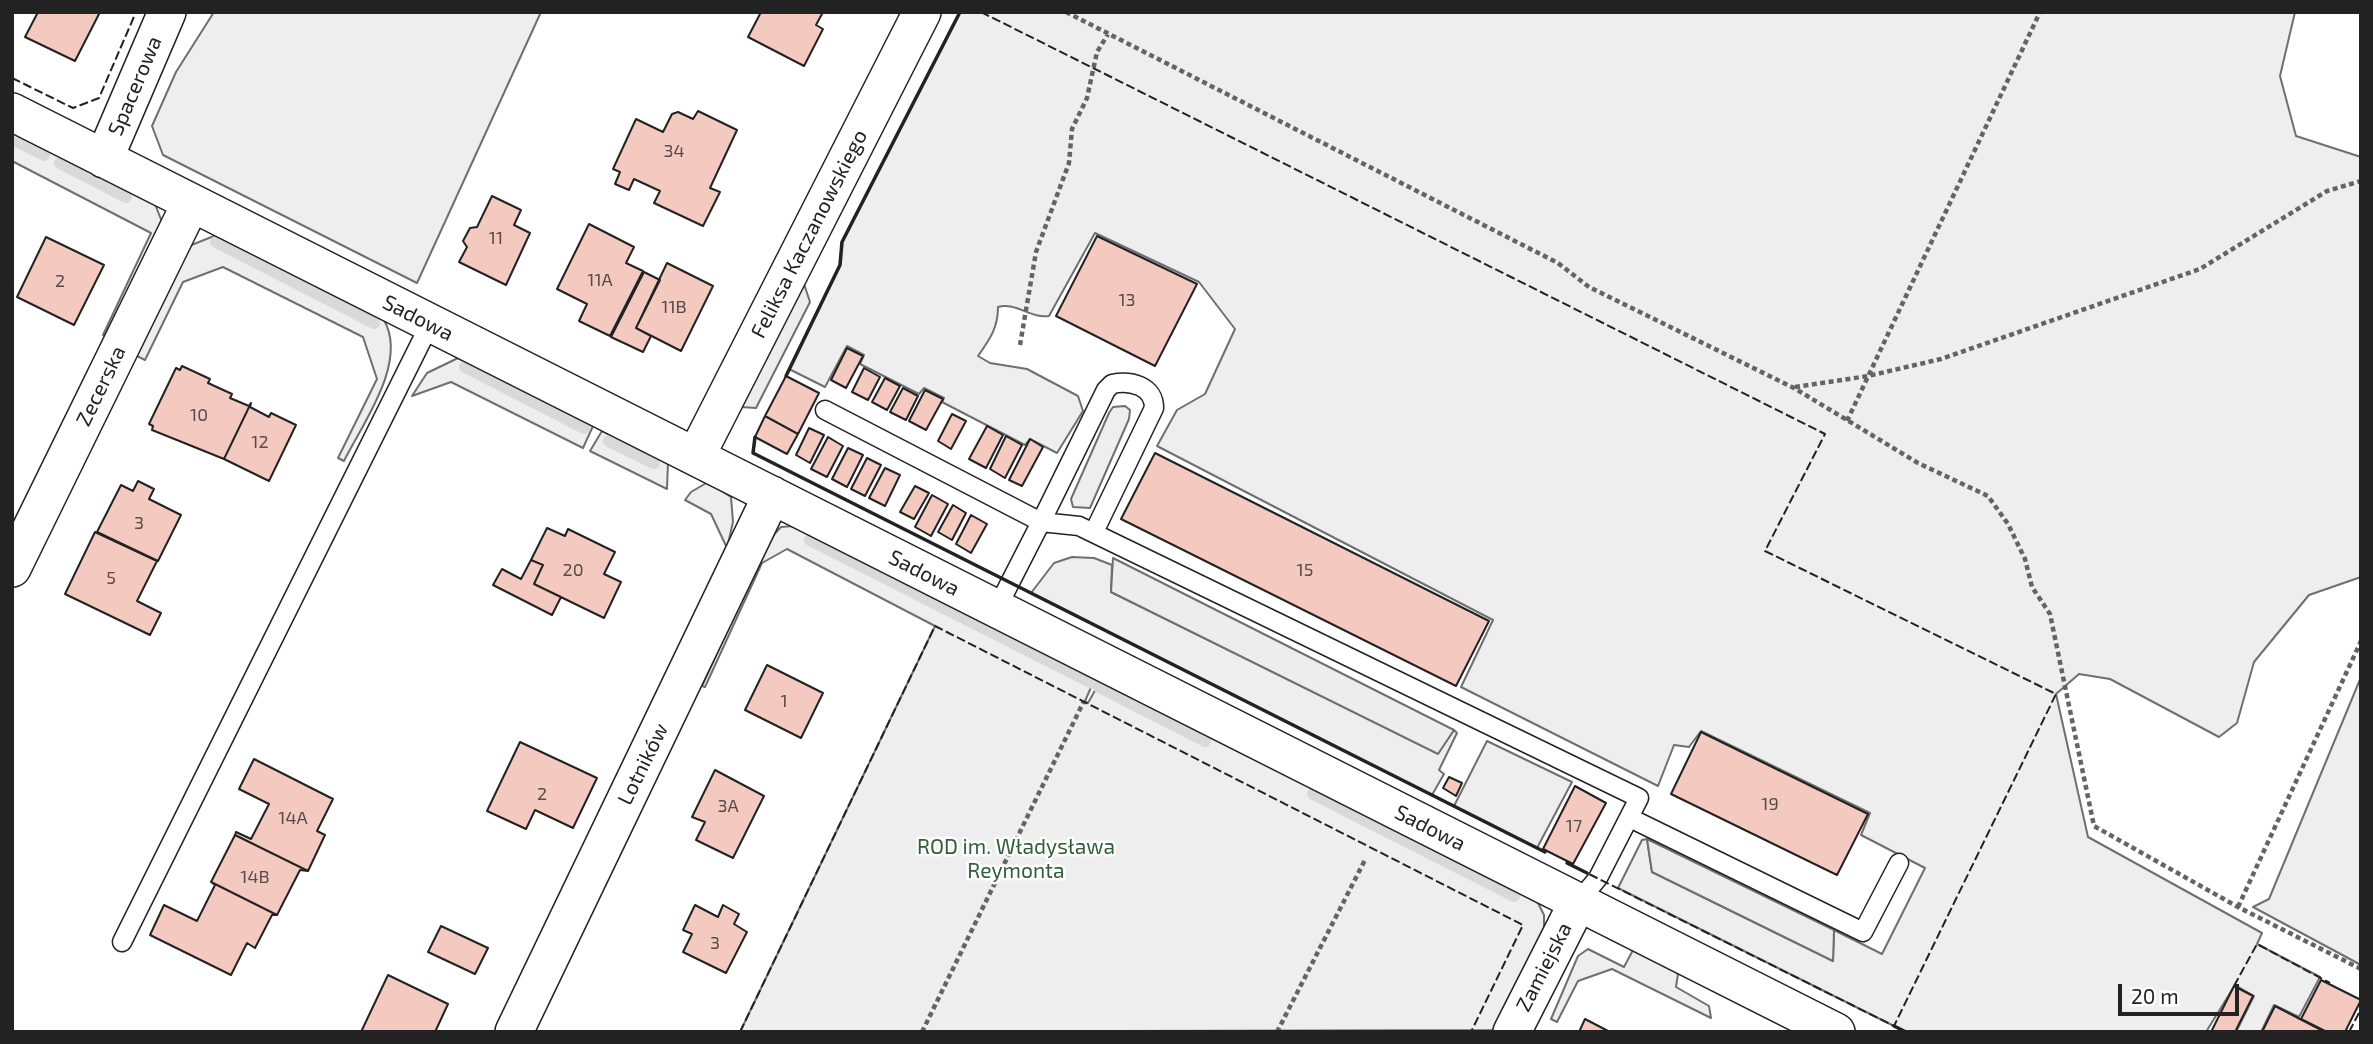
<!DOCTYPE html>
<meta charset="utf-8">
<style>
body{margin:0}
#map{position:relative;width:2373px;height:1044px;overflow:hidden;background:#fff;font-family:"Exo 2",sans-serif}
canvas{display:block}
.frame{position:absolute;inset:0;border:14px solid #222;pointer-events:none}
.scale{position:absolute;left:2118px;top:984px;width:121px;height:32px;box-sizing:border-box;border:4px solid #222;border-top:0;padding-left:9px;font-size:21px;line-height:24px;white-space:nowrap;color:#222;-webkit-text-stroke:5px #fff;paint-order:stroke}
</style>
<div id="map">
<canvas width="2373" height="1044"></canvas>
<div class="frame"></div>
<div class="scale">20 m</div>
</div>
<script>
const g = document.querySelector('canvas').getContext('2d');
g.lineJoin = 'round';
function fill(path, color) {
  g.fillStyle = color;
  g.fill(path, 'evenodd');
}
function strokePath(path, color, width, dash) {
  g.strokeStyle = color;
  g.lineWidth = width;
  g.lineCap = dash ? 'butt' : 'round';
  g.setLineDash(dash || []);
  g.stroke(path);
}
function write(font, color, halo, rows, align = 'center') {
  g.font = font + ' "Exo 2",sans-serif';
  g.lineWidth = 5;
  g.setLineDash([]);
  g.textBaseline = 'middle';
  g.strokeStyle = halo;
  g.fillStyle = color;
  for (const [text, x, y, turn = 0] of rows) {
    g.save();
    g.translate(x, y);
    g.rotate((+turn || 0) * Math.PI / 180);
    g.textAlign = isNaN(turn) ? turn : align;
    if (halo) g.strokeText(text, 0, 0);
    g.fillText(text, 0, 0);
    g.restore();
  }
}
const green = new Path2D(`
 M214,12H541L417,283L163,155L152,126L176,72Z
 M960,12H2295L2280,76L2296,136L2361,157V577L2309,595L2254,662L2237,723L2219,737L2110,679L2079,674L2056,694L2088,837L2262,933L2257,944L2320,977L2299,1017L2274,1005L2261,1032H2236L2254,996L2235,985L2206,1032H1906L1618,888L1642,840L1647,839L1652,872L1833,961L1834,930L1882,954L1925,868L1861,835L1870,813L1701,731L1689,747L1674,745L1658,786L1461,687L1493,620L1157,446L1177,410L1205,394L1235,329L1199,282L1095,233L1049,316C1031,319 1016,302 998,307C998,328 990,339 978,356L990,363L1027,369L1078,396L1083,411L1057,453L1030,439L1025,445L942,402L944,398L924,388L919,394L860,364L864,355L847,346L825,387L789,369L840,265L842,242Z
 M12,132L155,204L162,222L111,339L103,335L151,233L12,161Z
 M214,236L384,320C408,362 363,423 344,461L338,458L377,379L363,337L223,267L183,282L145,360L135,355L189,246Z
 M458,358L593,426L583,448L451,382L412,396L427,373Z
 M1125,406L1130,410L1129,419L1090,508L1073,507L1071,499L1109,413L1113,407Z
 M602,431L668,462L667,489L590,451Z
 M708,482L731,497L733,522L727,548L711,514L685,500L691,492Z
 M793,526L1092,678L1093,683L1085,701L1088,703L1098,685L1103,683L1537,901L1544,915V928L1493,1030L740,1032L935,626L787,549L762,563L705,687L702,686L768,541L781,527Z
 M1072,557L1094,558L1112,565L1111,592L1438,753L1454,730L1457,733L1439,770L1444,774L1432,795L1031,593L1054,563Z
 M2361,677V965L2253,907L2269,899Z
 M1487,741L1572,782L1537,848L1454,806Z
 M1588,949L1624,967L1633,950L1675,971L1678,974L1676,987L1709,1006L1711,1018L1612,969L1578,981L1557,1022L1551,1019L1578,956Z`);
const parking = new Path2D(`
 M804,284L810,302L756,408L740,407Z
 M1113,558L1454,730L1438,754L1111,592Z
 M1647,839L1834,930L1833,961L1652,872Z`);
const stream = new Path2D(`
 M12,139L44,155
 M60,163L126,197
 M216,242L374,323
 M465,367L584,428
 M609,441L654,463
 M810,540L1092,683
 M1099,687L1205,741
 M1313,794L1514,896`);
const building = new Path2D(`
 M38,12H100L75,61L25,37Z
 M761,12H823L816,25L823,29L804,66L748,37Z
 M698,111L737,130L710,188L720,192L703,226L654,203L660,191L634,179L629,190L615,184L620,172L613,169L636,119L663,132L672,114L678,112L693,119Z
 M492,196L521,210L514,225L530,233L506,285L459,262L467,247L463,241L470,228L477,227Z
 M589,224L634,247L626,263L643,271L610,336L579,321L587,304L557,289Z
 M1097,236L1197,284L1155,366L1056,316Z
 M46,237L104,265L74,325L17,297Z
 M667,263L713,286L681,351L636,328Z
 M644,272L660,280L636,328L651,336L643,352L611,337Z
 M847,348L863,356L846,388L831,380Z
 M182,366L210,379L208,383L232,394L230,398L249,406L251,403L224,459L152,430L153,426L149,424L176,368L180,370Z
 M864,368L880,377L868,400L852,392Z
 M786,376L819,393L798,434L765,416Z
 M885,378L900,386L887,410L872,402Z
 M903,388L918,396L906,420L890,412Z
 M925,390L943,399L926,430L909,421Z
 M251,403L250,407L269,417L271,413L296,425L269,481L224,459Z
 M952,414L966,421L951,449L938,441Z
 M765,416L798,434L787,454L755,437Z
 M987,426L1003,435L986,468L969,459Z
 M809,428L824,435L810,463L796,455Z
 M1006,436L1022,445L1005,478L990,469Z
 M828,437L843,446L827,477L811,469Z
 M1030,439L1043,447L1022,486L1009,480Z
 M848,448L863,455L847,487L832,479Z
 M1155,453L1489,621L1456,686L1121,519Z
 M867,458L881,465L865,496L851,489Z
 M885,468L900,475L885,506L869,498Z
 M138,481L154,489L149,499L181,515L158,561L97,532L121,485L133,491Z
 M915,486L929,493L914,519L900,512Z
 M932,495L948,504L931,536L915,527Z
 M953,505L966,513L952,540L938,532Z
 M971,515L987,524L971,553L956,544Z
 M547,528L565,536L568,529L615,552L604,574L621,582L604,618L534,584L543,565L531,560Z
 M95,532L157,561L137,601L161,613L150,635L65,594Z
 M531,560L543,565L534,584L561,597L552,615L493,585L502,569L521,579Z
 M767,665L823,693L801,738L745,710Z
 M1701,732L1868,814L1837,875L1671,794Z
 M520,742L597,778L573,828L535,810L526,829L487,811Z
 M254,759L333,799L317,831L325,835L308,871L235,835L236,832L251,839L269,804L239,789Z
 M715,770L764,796L733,858L696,840L705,822L692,817Z
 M1449,777L1462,783L1456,796L1443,788Z
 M1575,786L1606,803L1573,864L1543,849Z
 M235,835L308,871L300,870L277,915L211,882Z
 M211,882L277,915H272L255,948L247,943L231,975L150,935L164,905L197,921L215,885Z
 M695,905L718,917L723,905L739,914L734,924L747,932L726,973L683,952L692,934L683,930Z
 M441,926L488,948L475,974L428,952Z
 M388,975L448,1004L435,1032H361Z
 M2321,980L2361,1000L2345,1032H2327L2301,1019Z
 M2234,986L2253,996L2235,1032H2211Z
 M2275,1006L2325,1032H2262Z
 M1585,1019L1610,1032H1579Z`);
const path = new Path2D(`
 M1066,12L1558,263L1589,287L1794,388L1918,463L1988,496L2008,524L2025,559L2032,587L2050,614L2094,826L2238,907L2361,969
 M1020,345L1036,252L1069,163L1072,129L1087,98L1097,52L1108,34
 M1795,387L1868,376L1941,359L2200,269L2327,191L2361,181
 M1847,421L2040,12
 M2238,907L2361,641
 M922,1032L1084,701
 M1277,1032L1366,858`);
const service = new Path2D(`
 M825,410L1041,522L1106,390L1112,384C1131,380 1154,386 1154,408L1094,532
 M996,610L1041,522L1079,526L1639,798L1598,878L1578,902
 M1630,818L1863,932L1899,863
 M122,942L430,324`);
const minor = new Path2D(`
 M12,112L1836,1032
 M104,159L167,12
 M696,456L922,12
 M12,568L191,203
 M514,1032L772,495
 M1512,1032L1578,902`);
const fence = new Path2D(`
 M981,12L1825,434L1765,551L2056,694L1894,1026L1587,873
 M12,78L73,108L99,98L136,12
 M2234,986L2257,944L2330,983
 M740,1032L935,626L1523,925L1471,1032
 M2349,1032L2361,1009`);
const wall = new Path2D(`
 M786,376L840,265L842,242L960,12
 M755,437L753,453L1545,852
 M1567,863L1587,873
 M1894,1026L1906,1032`);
const numberNames = [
 ["34",674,151],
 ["11",496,238],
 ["11A",600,280],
 ["2",60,281],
 ["13",1127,300],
 ["11B",674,307],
 ["10",199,415],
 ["12",260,442],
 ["3",139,523],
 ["20",573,570],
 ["15",1305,570],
 ["5",111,578],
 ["1",784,701],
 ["2",542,794],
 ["19",1770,804],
 ["3A",728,806],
 ["14A",293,818],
 ["17",1574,826],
 ["14B",255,877],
 ["3",715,943]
];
const streetNames = [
 ["Spacerowa",135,86,-67],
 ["Feliksa Kaczanowskiego",809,234,-63],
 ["Sadowa",418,318,27],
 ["Zecerska",101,386,-64],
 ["Sadowa",924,573,27],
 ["Lotników",643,764,-64],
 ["Sadowa",1430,828,27],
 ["Zamiejska",1544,967,-63]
];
const parkNames = [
 ["ROD im. Władysława",1016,847],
 ["Reymonta",1016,871]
];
fill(green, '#eee');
strokePath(green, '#6f6f6f', 2);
fill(parking, '#ededed');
strokePath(parking, '#6f6f6f', 2);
strokePath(stream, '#d9d9d9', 12);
fill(building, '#f3c9c0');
strokePath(building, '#222', 2);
strokePath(service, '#222', 21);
strokePath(minor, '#222', 40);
strokePath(path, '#646464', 4.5, [5, 3.5]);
strokePath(service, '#fff', 18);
strokePath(minor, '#fff', 37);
strokePath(fence, '#222', 2, [9, 3.5]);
strokePath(wall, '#222', 3.5);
write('18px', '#564c4a', null, numberNames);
write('21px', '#222', '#fff', streetNames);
write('21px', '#2f5e38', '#fff', parkNames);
</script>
